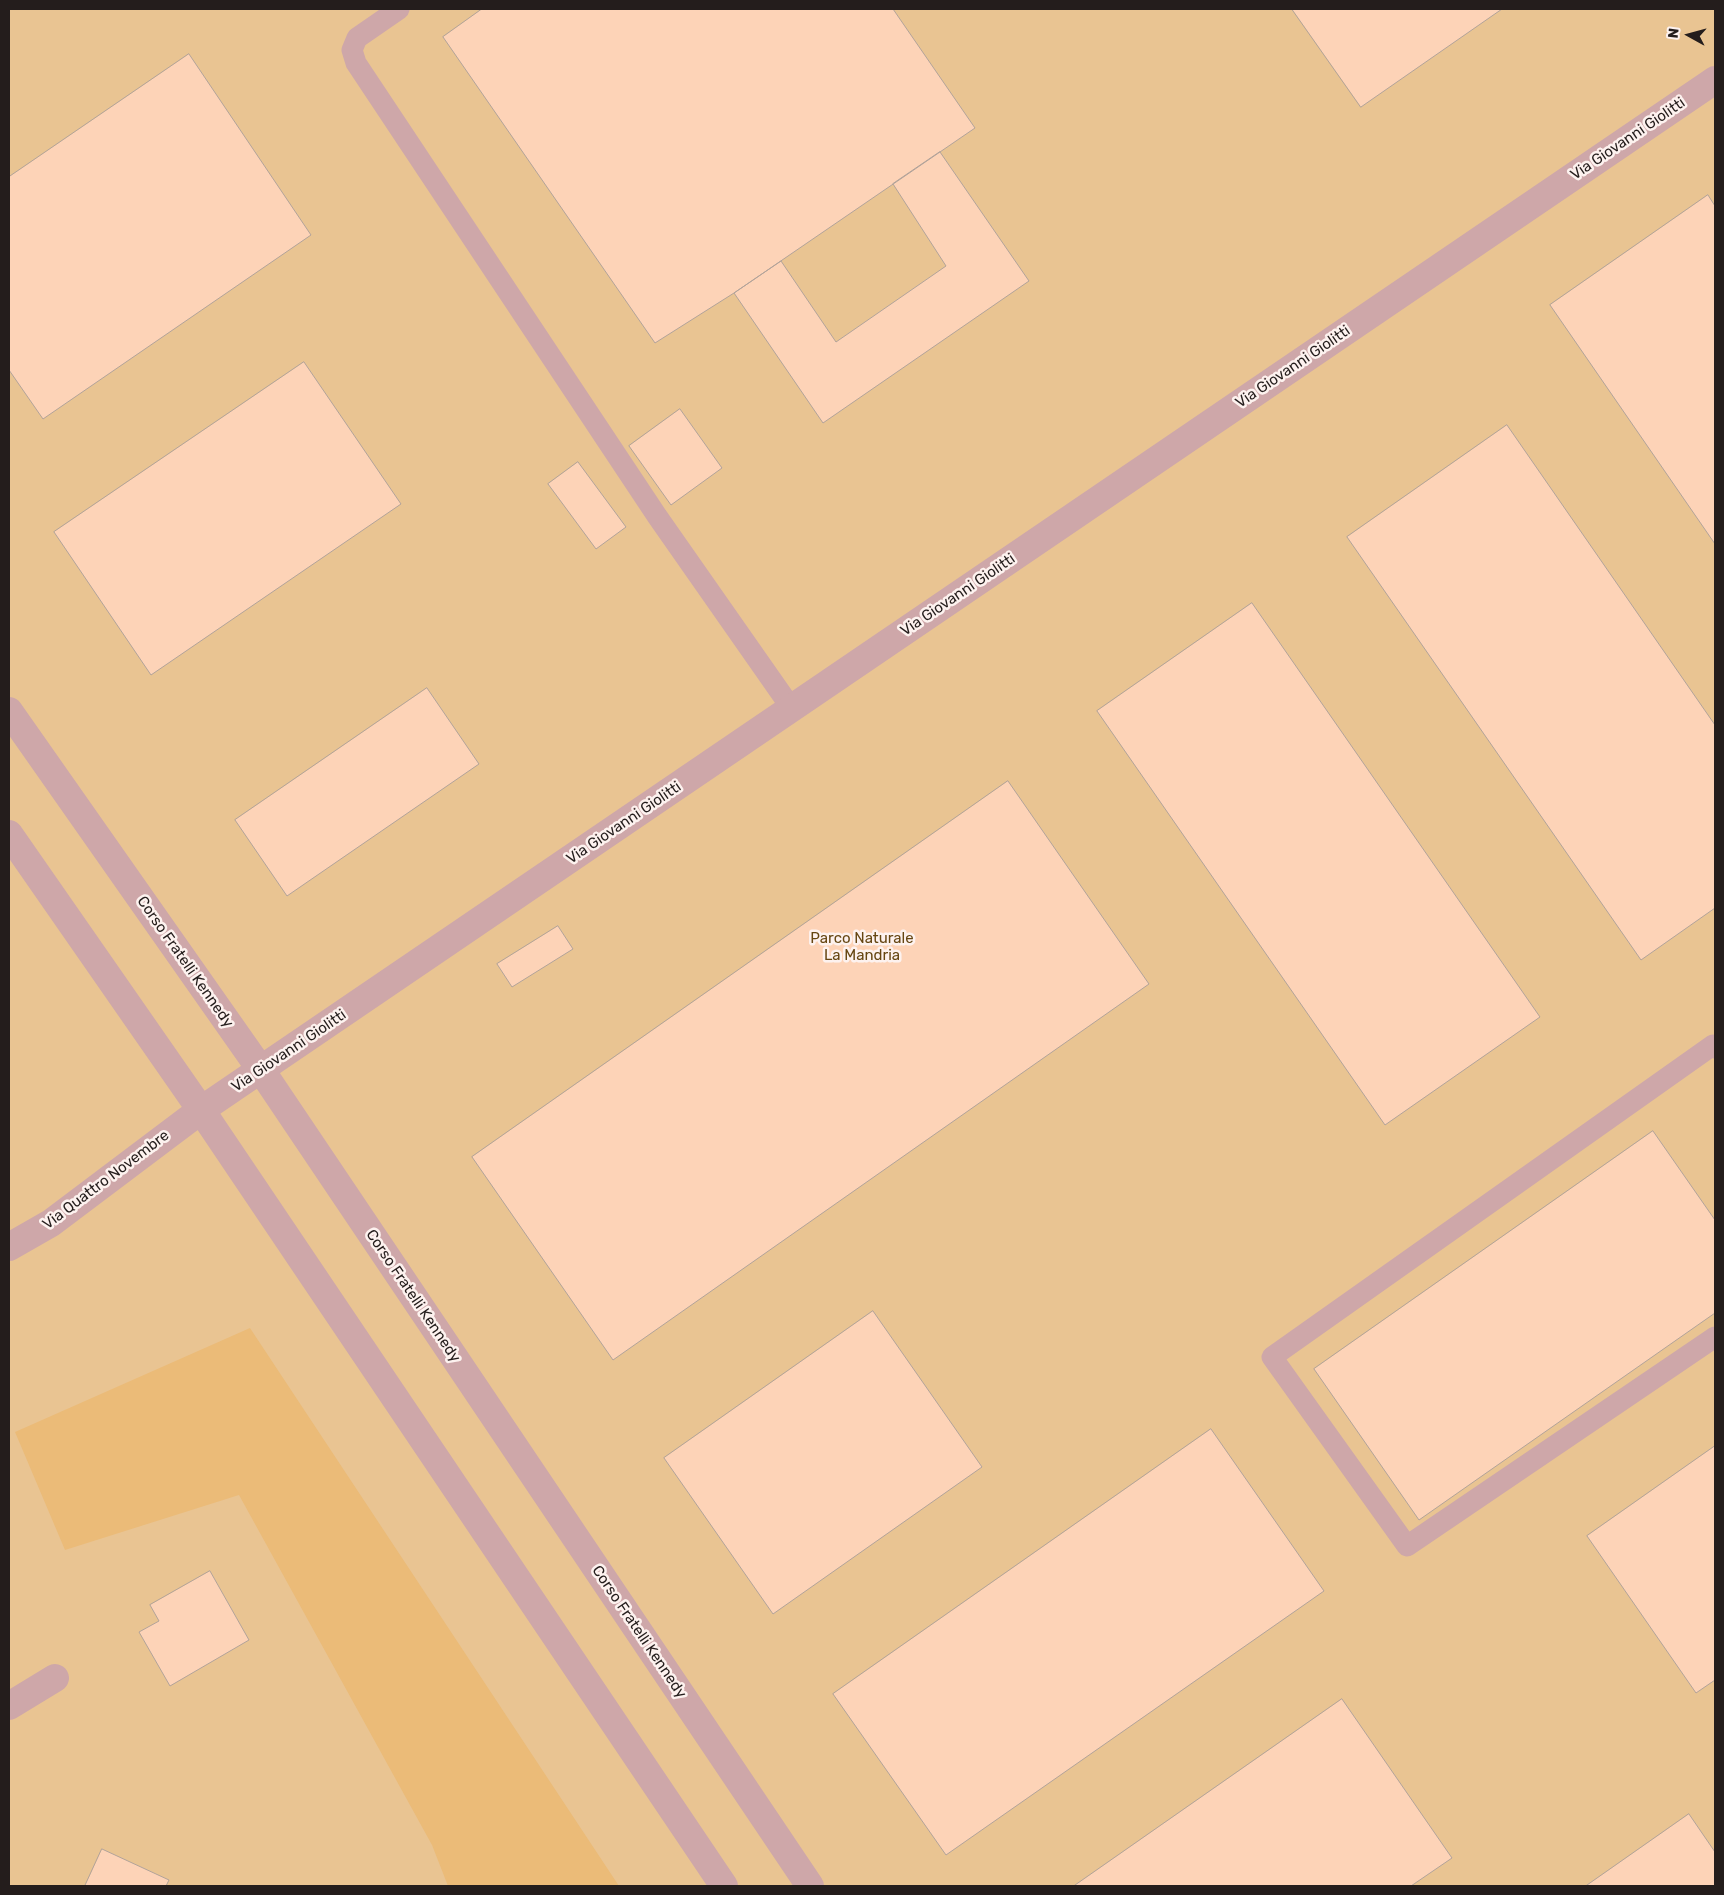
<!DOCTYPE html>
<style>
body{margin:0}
#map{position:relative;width:1724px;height:1895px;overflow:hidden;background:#fdf2ef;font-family:Rubik,sans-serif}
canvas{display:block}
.frame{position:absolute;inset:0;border:10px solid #241d1c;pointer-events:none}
.north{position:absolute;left:1664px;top:10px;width:50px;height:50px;-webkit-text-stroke:4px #fdf2ef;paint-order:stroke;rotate:277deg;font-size:14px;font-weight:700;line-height:20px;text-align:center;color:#241d1c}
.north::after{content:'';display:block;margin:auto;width:18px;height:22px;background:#241d1c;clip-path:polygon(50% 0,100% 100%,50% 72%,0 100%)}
</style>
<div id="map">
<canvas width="1724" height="1895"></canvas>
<div class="frame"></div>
<div class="north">N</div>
</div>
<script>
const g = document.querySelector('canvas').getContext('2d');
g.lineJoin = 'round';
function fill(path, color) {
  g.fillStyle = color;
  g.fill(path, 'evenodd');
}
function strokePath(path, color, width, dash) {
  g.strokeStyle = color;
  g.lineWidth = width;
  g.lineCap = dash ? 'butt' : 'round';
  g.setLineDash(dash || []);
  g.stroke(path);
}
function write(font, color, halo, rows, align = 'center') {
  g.font = font + ' Rubik,sans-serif';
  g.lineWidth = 5;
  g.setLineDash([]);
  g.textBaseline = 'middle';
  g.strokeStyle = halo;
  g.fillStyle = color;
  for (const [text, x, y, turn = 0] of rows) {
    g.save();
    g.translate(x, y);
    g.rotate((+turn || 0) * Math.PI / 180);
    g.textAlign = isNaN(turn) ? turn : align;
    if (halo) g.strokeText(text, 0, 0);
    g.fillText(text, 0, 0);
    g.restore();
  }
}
const green = new Path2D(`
 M9,9H1715V1886H9Z`);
const forest = new Path2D(`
 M250,1328L619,1886H448L432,1845L239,1495L65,1550L15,1432Z`);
const building = new Path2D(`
 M482,9H893L975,128L734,293L655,343L443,37Z
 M1292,9H1502L1361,107Z
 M189,54L311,235L43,419L9,370V177Z
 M940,152L1029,281L823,423L734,293L781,261L836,342L946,266L893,184Z
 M1708,195L1715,206V544L1550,305Z
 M304,362L401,504L151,675L54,532Z
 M680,409L722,468L671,505L629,446Z
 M1507,425L1715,725V908L1641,960L1347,537Z
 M578,462L626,527L596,549L548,484Z
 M1252,603L1540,1017L1385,1125L1097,711Z
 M427,688L479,764L287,896L235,820Z
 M1008,781L1149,984L613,1360L472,1157Z
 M558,926L573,949L512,987L497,964Z
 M1653,1131L1715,1220V1313L1419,1520L1314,1369Z
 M873,1311L982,1467L773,1614L664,1458Z
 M1211,1429L1324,1591L946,1855L833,1694Z
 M1715,1446V1680L1696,1693L1587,1536Z
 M210,1571L249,1640L170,1686L139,1632L159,1621L150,1605Z
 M1342,1699L1452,1858L1411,1886H1074Z
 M1689,1814L1715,1852V1886H1586Z
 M102,1849L169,1880L166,1886H85Z`);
const service = new Path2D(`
 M399,9L357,38L352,50L356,63L657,516L792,709
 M1715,1048L1713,1045L1272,1357L1407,1546L1715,1337`);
const minor = new Path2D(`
 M9,711L261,1070L810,1886
 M9,834L201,1110L724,1886
 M9,1247L51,1223L201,1110L1715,80
 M9,1706L55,1678`);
const streetNames = [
 ["Via Giovanni Giolitti",1628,139,-34],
 ["Via Giovanni Giolitti",1293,367,-34],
 ["Via Giovanni Giolitti",958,595,-34],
 ["Via Giovanni Giolitti",624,823,-34],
 ["Corso Fratelli Kennedy",185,962,55],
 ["Via Giovanni Giolitti",289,1051,-34],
 ["Via Quattro Novembre",106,1180,-37],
 ["Corso Fratelli Kennedy",413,1296,56],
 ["Corso Fratelli Kennedy",639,1632,56]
];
const parkNames = [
 ["Parco Naturale",862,939],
 ["La Mandria",862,956]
];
fill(green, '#e9c492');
fill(forest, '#ebbb78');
fill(building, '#fdd3b7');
strokePath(building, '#b2a39a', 1);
strokePath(service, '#cea7a9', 21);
strokePath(minor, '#cea7a9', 28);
write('15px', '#241d1c', '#fdf2ef', streetNames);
write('15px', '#664612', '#fdf2ef', parkNames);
</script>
